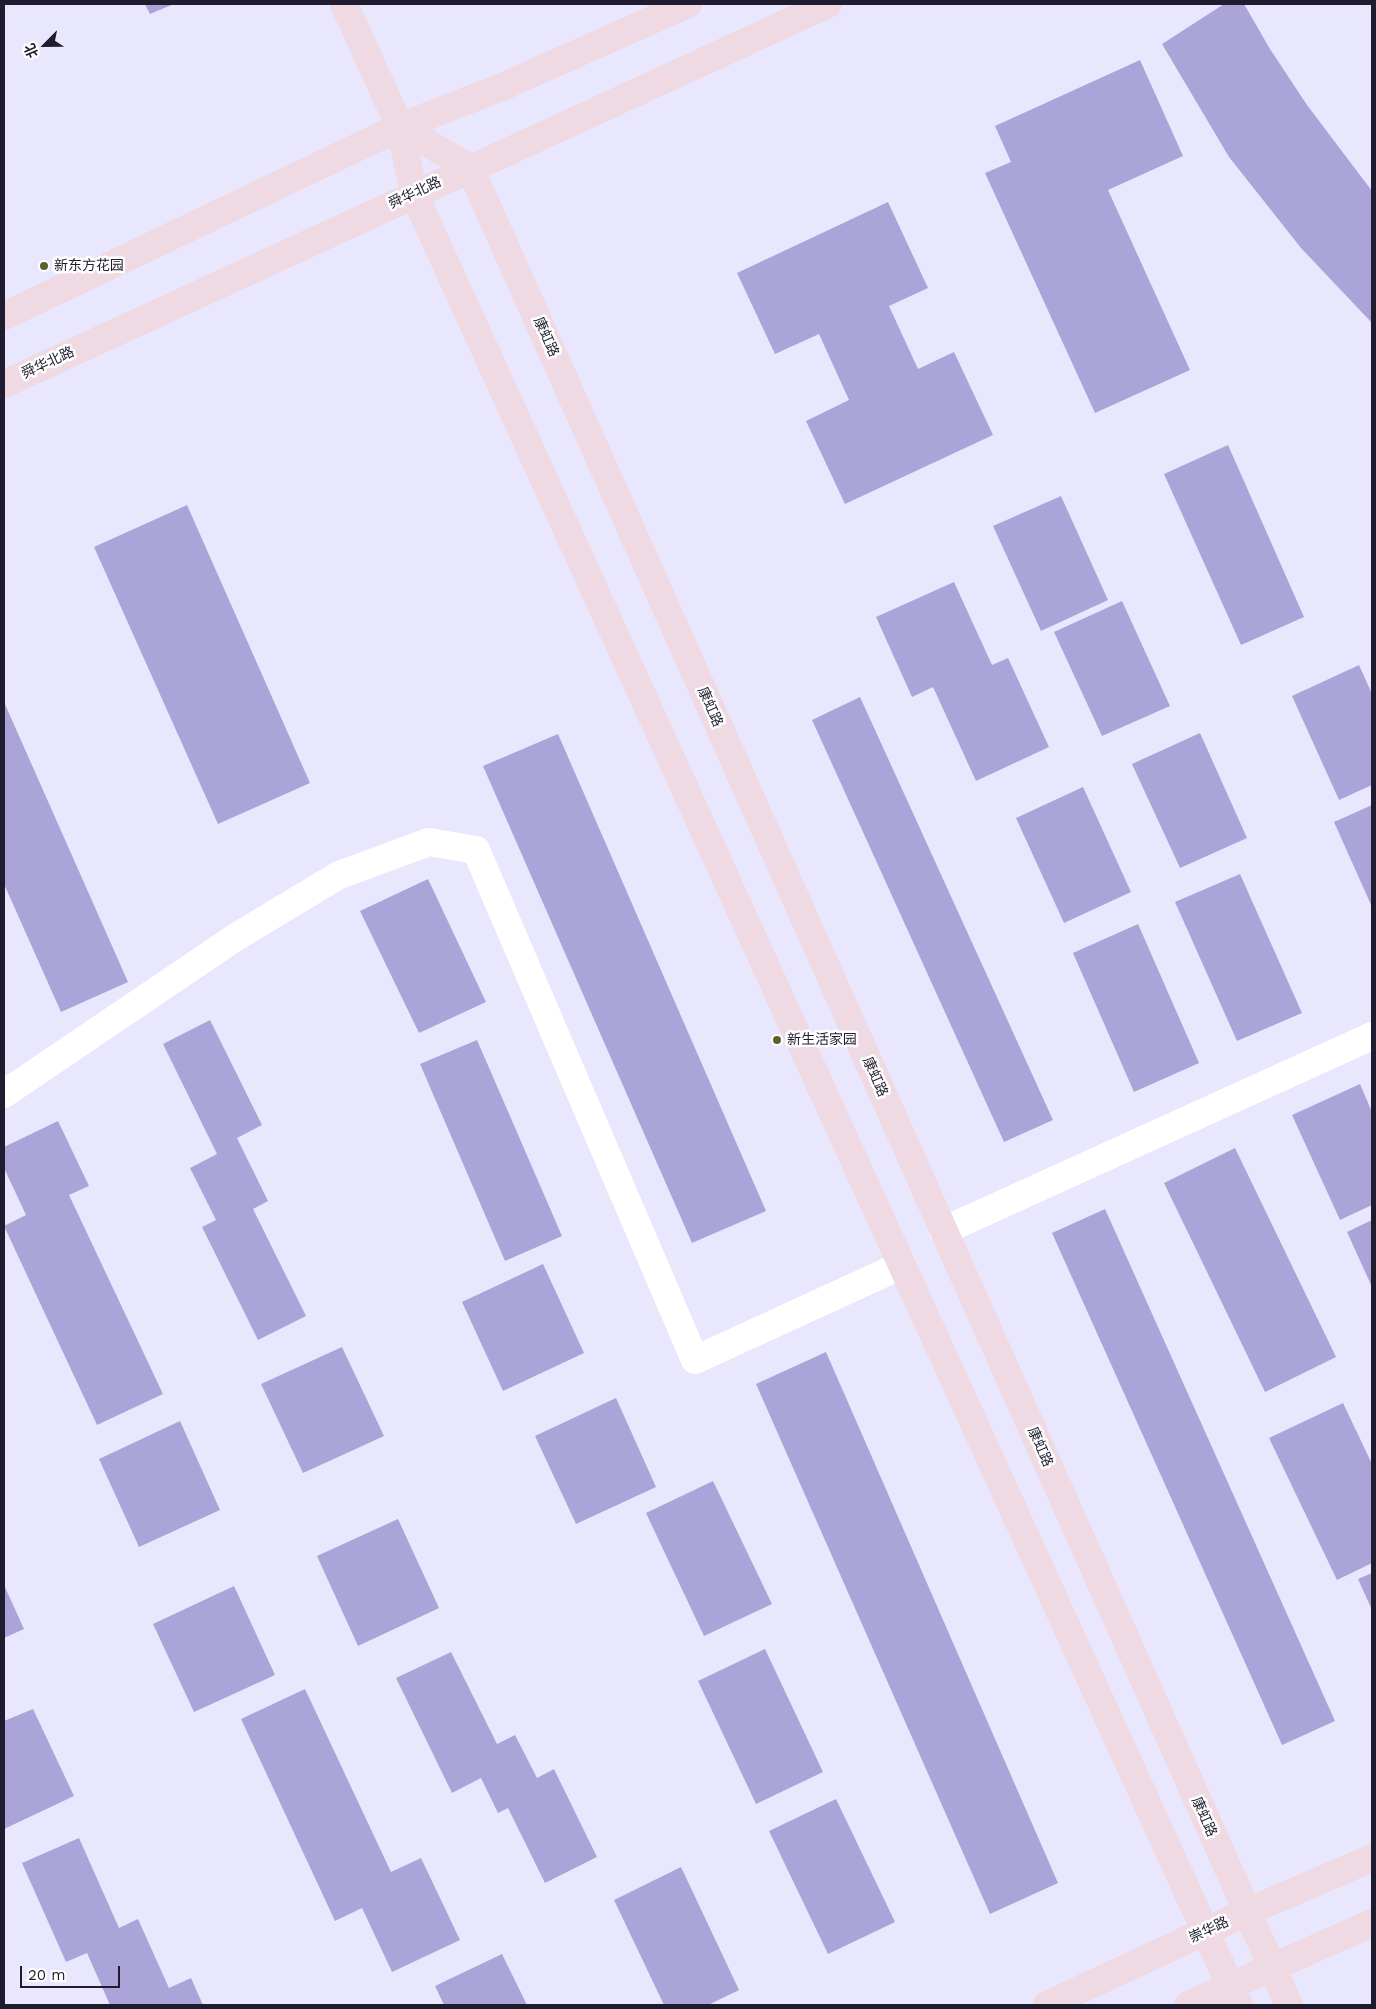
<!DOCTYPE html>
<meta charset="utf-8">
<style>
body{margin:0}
#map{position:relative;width:1376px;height:2009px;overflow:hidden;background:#e9e7fd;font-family:"Work Sans","Noto Sans SC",sans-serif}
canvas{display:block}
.frame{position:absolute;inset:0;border:5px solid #1f1c2f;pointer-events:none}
.north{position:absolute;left:20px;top:20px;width:50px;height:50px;-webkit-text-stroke:4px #fff;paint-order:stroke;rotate:247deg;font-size:14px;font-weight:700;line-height:20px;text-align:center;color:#1f1c2f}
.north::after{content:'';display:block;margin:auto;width:18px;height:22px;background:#1f1c2f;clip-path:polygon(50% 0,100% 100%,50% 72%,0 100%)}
.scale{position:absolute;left:20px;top:1966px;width:100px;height:22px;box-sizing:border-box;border:2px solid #1f1c2f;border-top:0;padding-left:6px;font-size:15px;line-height:18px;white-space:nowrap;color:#1f1c2f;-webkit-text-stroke:4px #fff;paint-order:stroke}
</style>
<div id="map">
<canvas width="1376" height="2009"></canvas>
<div class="frame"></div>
<div class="north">北</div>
<div class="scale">20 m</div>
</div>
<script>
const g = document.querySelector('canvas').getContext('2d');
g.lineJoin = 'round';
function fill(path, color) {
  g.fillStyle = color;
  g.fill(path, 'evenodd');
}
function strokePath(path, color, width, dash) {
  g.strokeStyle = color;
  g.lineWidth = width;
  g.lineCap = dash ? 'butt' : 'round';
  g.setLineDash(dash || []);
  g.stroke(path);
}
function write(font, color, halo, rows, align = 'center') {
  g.font = font + ' "Work Sans","Noto Sans SC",sans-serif';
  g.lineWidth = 5;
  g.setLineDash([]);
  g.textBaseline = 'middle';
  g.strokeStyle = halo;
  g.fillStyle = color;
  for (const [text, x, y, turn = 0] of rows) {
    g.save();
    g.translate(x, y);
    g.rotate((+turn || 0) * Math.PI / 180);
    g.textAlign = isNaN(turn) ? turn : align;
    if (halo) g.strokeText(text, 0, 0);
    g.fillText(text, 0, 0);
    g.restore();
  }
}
const building = new Path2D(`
 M145,4H174L150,14Z
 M1224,4H1244L1270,49L1307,105L1372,191V323L1301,248L1229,157L1162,44Z
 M1140,60L1183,156L1108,190L1190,370L1095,413L985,173L1011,162L995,126Z
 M888,202L928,288L889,306L918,369L954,352L993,435L845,504L806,421L849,400L819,334L775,354L737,273Z
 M1228,445L1304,617L1241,645L1164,474Z
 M1061,496L1108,600L1041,631L993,526Z
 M187,505L310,783L218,824L94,547Z
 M954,582L992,665L1008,658L1049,747L976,781L933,687L912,697L876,617Z
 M1122,601L1170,706L1102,736L1054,632Z
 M1359,665L1372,694V785L1339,800L1292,696Z
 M860,697L1053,1120L1004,1142L812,720Z
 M4,702L128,982L61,1012L4,884Z
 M1200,733L1247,838L1180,868L1132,764Z
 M558,734L766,1211L692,1243L483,766Z
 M1083,787L1131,892L1064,923L1016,818Z
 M1372,805V907L1334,822Z
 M1240,874L1302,1013L1237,1041L1175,902Z
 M428,879L486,1002L419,1033L360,911Z
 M1138,924L1199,1063L1134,1092L1073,953Z
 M210,1020L262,1125L237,1138L268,1201L253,1209L306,1316L258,1340L202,1227L216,1220L190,1168L217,1154L163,1044Z
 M477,1040L562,1236L505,1261L420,1064Z
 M1360,1084L1372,1112V1205L1340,1220L1292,1115Z
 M58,1121L89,1186L69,1195L163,1394L97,1425L4,1226L26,1215L4,1168V1147Z
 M1235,1148L1336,1357L1265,1392L1164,1183Z
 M1105,1209L1335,1721L1282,1745L1052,1233Z
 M1372,1220V1287L1347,1232Z
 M543,1264L584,1353L503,1391L462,1302Z
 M342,1347L384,1436L303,1473L261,1384Z
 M826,1352L1058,1883L990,1914L756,1384Z
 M616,1398L656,1487L576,1524L535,1436Z
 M1343,1403L1372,1464V1563L1337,1580L1269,1438Z
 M180,1421L220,1510L139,1547L99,1459Z
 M713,1481L772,1604L704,1636L646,1513Z
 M398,1519L439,1608L358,1646L317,1556Z
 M1372,1573V1610L1358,1579Z
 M4,1585L24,1629L4,1638Z
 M234,1586L275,1675L194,1712L153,1624Z
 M765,1649L823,1772L756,1804L698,1681Z
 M451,1652L497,1744L515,1735L537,1778L554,1769L597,1857L545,1883L508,1808L498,1813L481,1778L452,1793L396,1678Z
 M305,1689L391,1872L421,1858L460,1940L392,1972L362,1908L335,1921L241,1719Z
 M33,1709L74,1796L4,1829V1721Z
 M836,1799L895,1922L828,1954L769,1831Z
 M79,1838L119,1928L138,1919L169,1988L191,1978L203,2005H110L87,1953L66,1962L22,1863Z
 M681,1867L739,1990L708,2005H664L614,1900Z
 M502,1954L527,2005H444L435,1986Z`);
const street = new Path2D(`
 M4,1094L236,937L339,875L429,842L476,850L695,1360L902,1265
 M943,1231L1372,1036`);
const secondary = new Path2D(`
 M344,4L400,127L414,194L1239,2005
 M400,127L470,168L1289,2005
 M4,316L400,127L504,86L688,4
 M4,384L828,4
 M1047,2005L1247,1912L1372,1858
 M1188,2005L1372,1923`);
const markers = [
 [44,266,5,"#5d5f2c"],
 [777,1040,5,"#5d5f2c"]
];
const streetNames = [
 ["舜华北路",415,193,-25],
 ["康虹路",546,337,66],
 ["舜华北路",48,363,-25],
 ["康虹路",710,707,66],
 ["康虹路",875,1077,66],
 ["康虹路",1040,1447,66],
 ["康虹路",1204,1817,66],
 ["崇华路",1209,1930,-25]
];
const poiNames = [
 ["新东方花园",54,266],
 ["新生活家园",787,1040]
];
fill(building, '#aba4d8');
strokePath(street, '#fff', 28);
strokePath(secondary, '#efd9e3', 28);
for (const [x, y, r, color] of markers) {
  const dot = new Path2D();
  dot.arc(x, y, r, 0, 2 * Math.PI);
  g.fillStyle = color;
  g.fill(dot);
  strokePath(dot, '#fff', 2);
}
write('14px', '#1f1c2f', '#fff', streetNames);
write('14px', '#1f1c2f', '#fff', poiNames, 'left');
</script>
